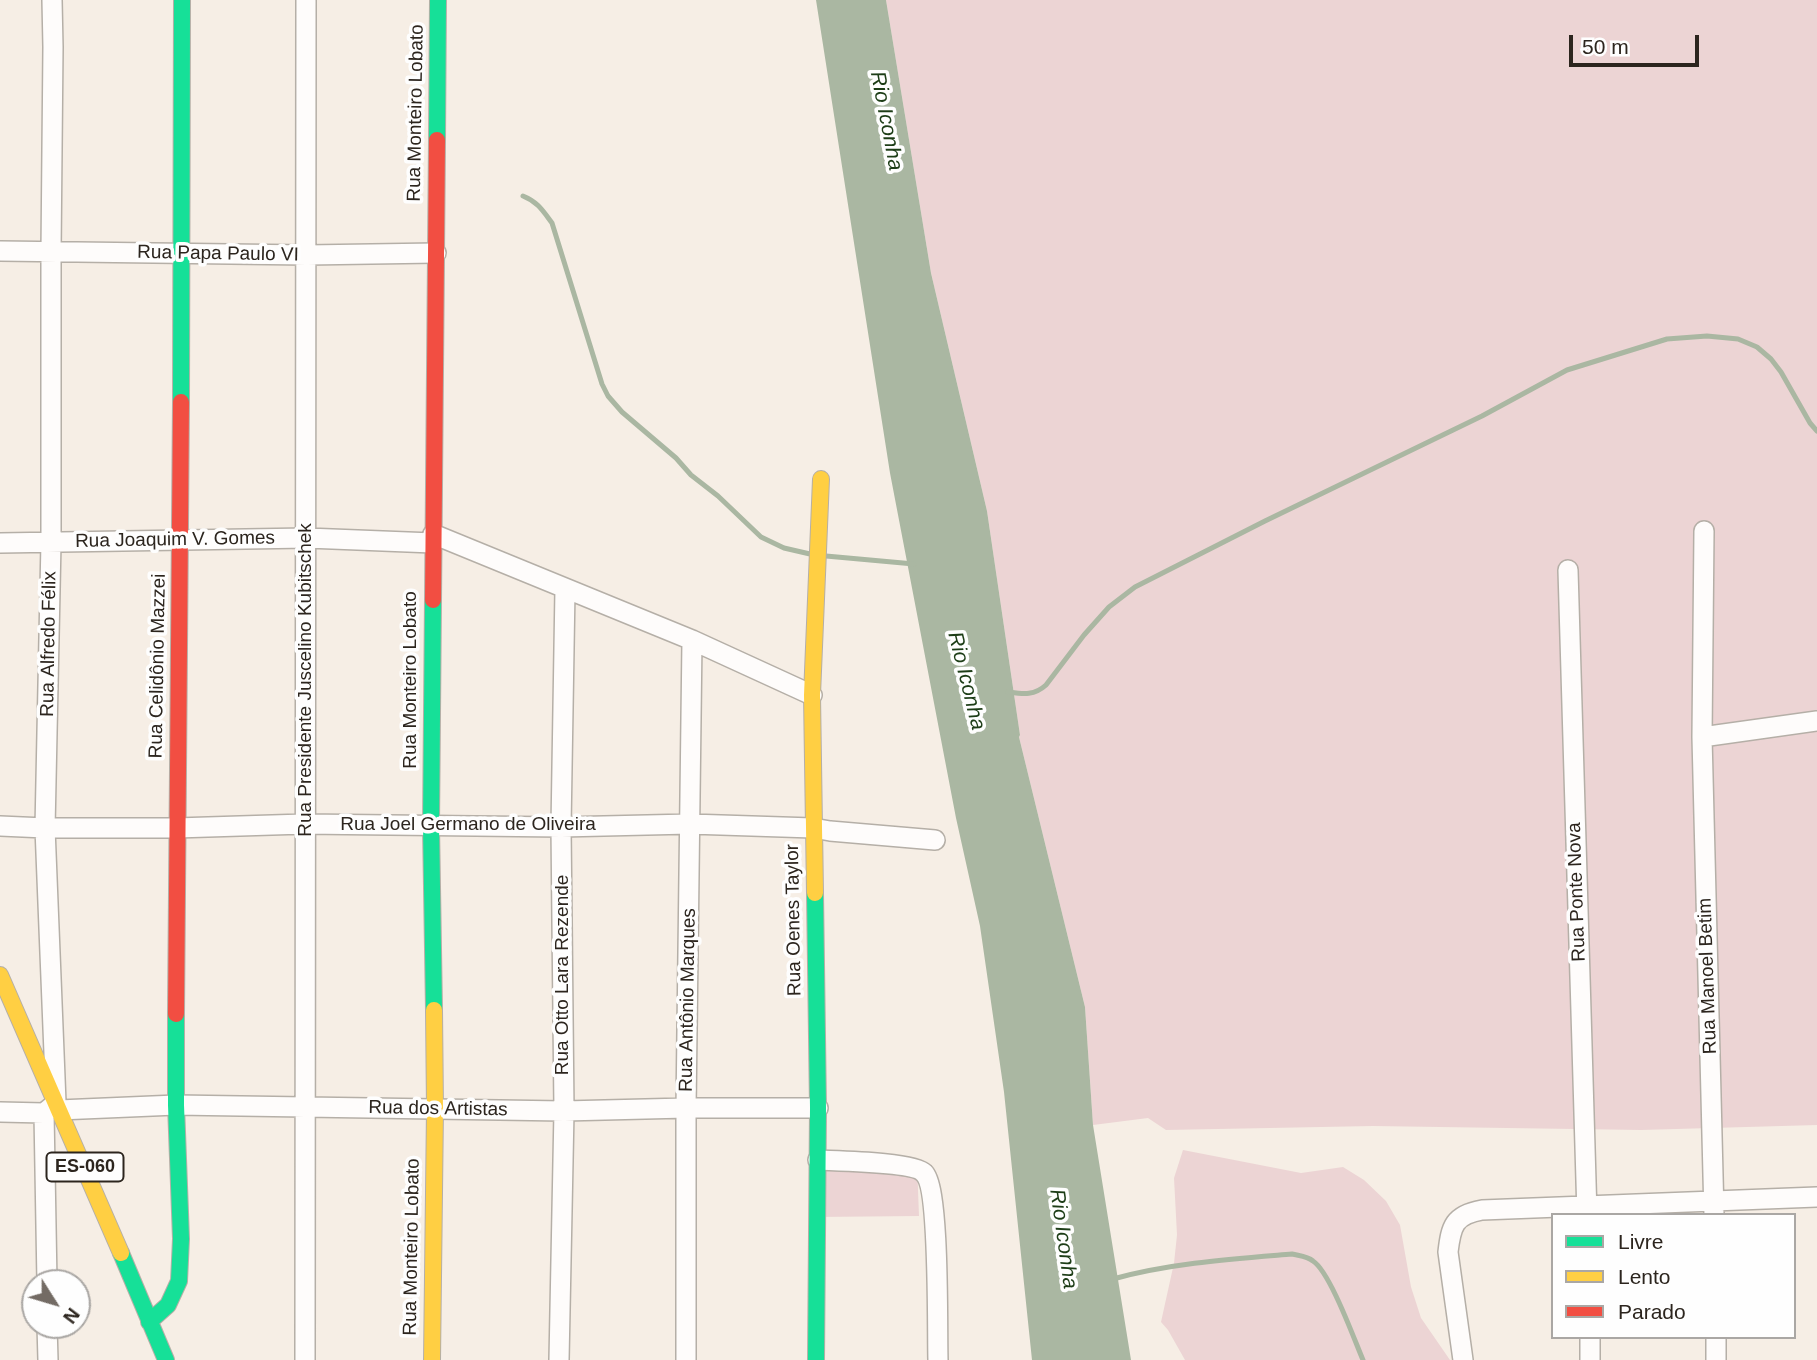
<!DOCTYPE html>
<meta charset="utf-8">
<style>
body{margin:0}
#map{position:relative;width:1817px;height:1360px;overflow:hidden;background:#f6eee5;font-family:Arial,sans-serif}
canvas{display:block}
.legend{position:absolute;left:1551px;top:1213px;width:245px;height:126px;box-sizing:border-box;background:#fefefe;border:2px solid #aaa7a4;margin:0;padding:9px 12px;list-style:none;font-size:21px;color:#2c251e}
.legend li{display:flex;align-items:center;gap:14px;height:35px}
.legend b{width:35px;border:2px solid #aaa7a4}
.north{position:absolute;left:21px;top:1269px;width:70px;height:70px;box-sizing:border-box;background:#fefefe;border:2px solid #aaa7a4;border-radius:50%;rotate:127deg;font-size:19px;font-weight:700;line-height:28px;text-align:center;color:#2c251e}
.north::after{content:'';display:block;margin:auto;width:24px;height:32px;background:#736b64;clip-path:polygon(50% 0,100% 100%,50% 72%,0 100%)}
.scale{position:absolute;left:1569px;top:35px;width:130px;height:32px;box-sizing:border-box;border:4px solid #2c251e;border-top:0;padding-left:9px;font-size:21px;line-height:24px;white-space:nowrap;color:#2c251e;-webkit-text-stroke:5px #fefefe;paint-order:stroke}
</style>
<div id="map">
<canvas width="1817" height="1360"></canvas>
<ul class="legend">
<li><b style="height:9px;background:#16e098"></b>Livre</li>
<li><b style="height:9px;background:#ffcf43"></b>Lento</li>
<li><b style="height:9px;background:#f24e42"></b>Parado</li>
</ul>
<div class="north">N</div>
<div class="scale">50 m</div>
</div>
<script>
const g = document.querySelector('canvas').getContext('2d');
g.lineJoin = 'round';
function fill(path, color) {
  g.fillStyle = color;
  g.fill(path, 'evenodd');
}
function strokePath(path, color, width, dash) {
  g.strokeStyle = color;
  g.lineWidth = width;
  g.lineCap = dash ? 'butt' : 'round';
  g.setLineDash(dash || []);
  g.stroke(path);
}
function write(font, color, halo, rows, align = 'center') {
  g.font = font + ' Arial,sans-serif';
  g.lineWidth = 7;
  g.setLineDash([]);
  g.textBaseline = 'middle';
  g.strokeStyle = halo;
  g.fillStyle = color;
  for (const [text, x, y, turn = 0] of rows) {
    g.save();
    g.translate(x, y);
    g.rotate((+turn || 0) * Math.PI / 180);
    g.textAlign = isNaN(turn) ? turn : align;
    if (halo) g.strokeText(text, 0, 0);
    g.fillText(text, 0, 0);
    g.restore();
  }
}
const green = new Path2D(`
 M886,0H1817V1125L1641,1130L1373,1126L1166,1130L1148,1118L1093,1125L1085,1007L1019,737L1020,735L987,511L931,273Z
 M1183,1150L1301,1173L1343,1167L1364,1180L1386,1201L1400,1225L1411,1287L1421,1318L1450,1360H1185L1168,1330L1161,1322L1174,1263L1177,1235L1174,1178Z
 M813,1154L917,1163L919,1216L816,1217Z`);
const water = new Path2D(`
 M816,0H886L931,273L987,511L1020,735L1019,737L1085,1007L1093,1125L1131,1360H1032L1004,1092L980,926L956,818L890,473Z`);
const stream = new Path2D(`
 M523,196C538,202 543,211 552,223L602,384L608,396L622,412L676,458L691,475L718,496L761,537L784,548L810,554
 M826,556L914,564
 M1008,692C1023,694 1034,696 1046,685L1084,635L1109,607L1135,587L1265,521L1482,416L1567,370L1667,339L1707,336L1738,339L1757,347L1771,359L1781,372L1810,423L1817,431
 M1113,1279C1171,1263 1232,1259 1292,1254C1300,1256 1307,1256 1313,1261C1330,1272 1354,1339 1363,1360`);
const street = new Path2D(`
 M0,251L307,255L436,253
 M1704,531L1702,737L1714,1215
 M433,534L692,640L812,695
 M0,543L307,538L433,543
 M1568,570L1587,1215
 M1702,737L1817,721
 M0,826L45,828H176L304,824L561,827L690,824L813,828L830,831L935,840
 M59,1110L176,1105L564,1111L686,1108H818
 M0,1112L44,1113
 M818,1160C836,1161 914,1162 924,1173C940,1188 937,1331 938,1360
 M47,1283L44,1113L56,1103L45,828L51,542V252L53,47L52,0
 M47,1325L48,1360
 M1590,1337V1360
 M1716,1337V1360
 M305,1360L306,0
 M559,1360L564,1111L561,827L565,589
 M686,1360V1108L692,640
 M1463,1360L1448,1252C1451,1226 1454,1215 1482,1210L1817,1197`);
const fast = new Path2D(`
 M437,140L438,0
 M181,402L182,0
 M433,600L431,826L434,1010
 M815,893L818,1108L816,1360
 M121,1253L166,1360
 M149,1322L168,1305L179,1281L181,1239L176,1105V1014`);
const slow = new Path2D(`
 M815,893L812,695L821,479
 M0,975L121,1253
 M432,1360L435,1109L434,1010`);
const jam = new Path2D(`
 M433,600L437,140
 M176,1014C176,810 181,606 181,402`);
const shields = [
 [85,1167,77]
];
const shieldNames = [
 ["ES-060",85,1167]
];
const streetNames = [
 ["Rua Monteiro Lobato",416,113,-89],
 ["Rua Papa Paulo VI",218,254,1],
 ["Rua Joaquim V. Gomes",175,540,-1],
 ["Rua Alfredo Félix",49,644,-89],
 ["Rua Celidônio Mazzei",158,666,-89],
 ["Rua Presidente Juscelino Kubitschek",306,680,-90],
 ["Rua Monteiro Lobato",411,680,-90],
 ["Rua Joel Germano de Oliveira",468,825],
 ["Rua Ponte Nova",1577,892,-92],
 ["Rua Oenes Taylor",794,920,-91],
 ["Rua Otto Lara Rezende",563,975,-90],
 ["Rua Manoel Betim",1708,976,-92],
 ["Rua Antônio Marques",688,1000,-89],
 ["Rua dos Artistas",438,1109,1],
 ["Rua Monteiro Lobato",412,1247,-89]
];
const waterNames = [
 ["Rio Iconha",886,121,79],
 ["Rio Iconha",966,681,76],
 ["Rio Iconha",1063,1239,82]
];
fill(green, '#ecd4d4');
fill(water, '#aab7a2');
strokePath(stream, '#aab7a2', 5);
strokePath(street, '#b5afa7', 22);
strokePath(fast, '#b5afa7', 18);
strokePath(slow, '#b5afa7', 18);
strokePath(jam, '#b5afa7', 18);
strokePath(street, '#fefcfb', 19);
strokePath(fast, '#16e098', 16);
strokePath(slow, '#ffcf43', 16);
strokePath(jam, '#f24e42', 16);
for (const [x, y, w] of shields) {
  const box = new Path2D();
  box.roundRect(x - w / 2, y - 14.5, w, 29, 5);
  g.fillStyle = '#fefefe';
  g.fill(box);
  strokePath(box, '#2c251e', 2);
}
write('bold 18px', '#2c251e', null, shieldNames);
write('19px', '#2c251e', '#fefefe', streetNames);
write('italic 21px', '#1d3d17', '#fefefe', waterNames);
</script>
